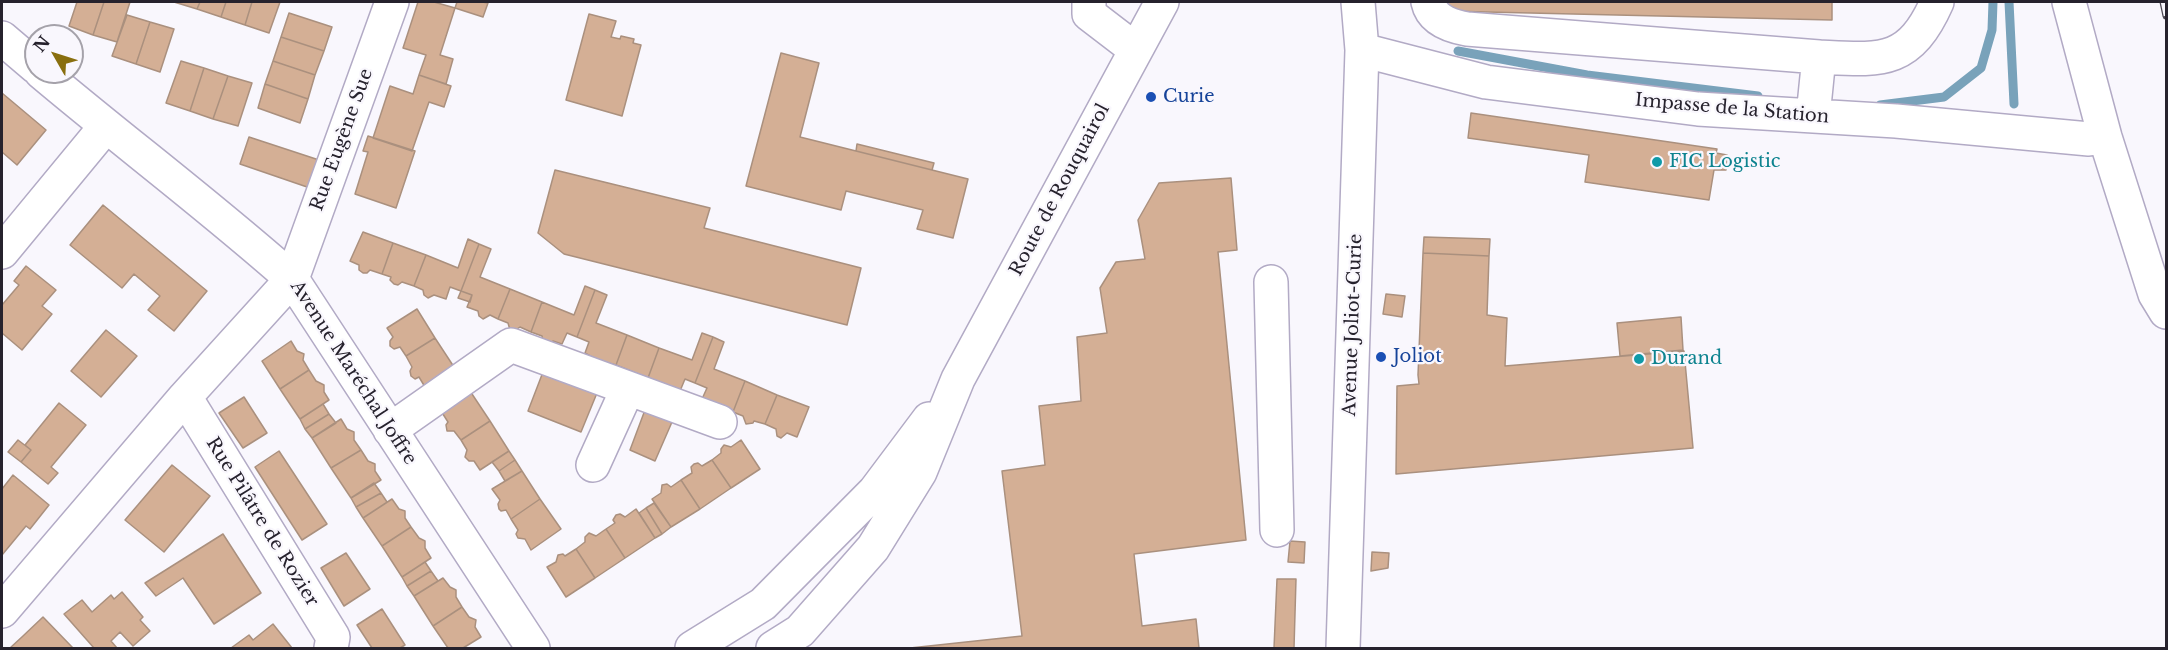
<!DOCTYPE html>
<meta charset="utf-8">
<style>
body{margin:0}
#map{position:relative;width:2168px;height:650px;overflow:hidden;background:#f9f7fd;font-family:"Libre Baskerville",serif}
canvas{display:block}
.frame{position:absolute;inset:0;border:3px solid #26222d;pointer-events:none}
.north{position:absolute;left:24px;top:24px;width:60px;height:60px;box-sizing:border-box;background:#f9f7fd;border:2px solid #a5a2aa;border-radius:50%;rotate:309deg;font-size:16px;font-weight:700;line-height:24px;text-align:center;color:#26222d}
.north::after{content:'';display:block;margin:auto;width:21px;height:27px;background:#896f0f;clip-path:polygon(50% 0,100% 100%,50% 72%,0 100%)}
</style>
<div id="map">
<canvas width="2168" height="650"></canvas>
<div class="frame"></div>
<div class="north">N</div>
</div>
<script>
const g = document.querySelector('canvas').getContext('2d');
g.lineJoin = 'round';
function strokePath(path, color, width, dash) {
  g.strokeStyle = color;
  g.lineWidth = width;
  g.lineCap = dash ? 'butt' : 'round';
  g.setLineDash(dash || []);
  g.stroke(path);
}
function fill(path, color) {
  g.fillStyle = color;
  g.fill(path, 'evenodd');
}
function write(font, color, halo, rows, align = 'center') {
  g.font = font + ' "Libre Baskerville",serif';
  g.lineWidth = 4.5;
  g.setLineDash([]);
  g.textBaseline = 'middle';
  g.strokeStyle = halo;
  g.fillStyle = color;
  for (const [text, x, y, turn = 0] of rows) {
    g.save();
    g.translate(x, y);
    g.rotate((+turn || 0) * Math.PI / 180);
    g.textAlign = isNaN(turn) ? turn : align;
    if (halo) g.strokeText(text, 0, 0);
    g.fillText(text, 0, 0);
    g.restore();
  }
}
const stream = new Path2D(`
 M2009,2L2014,104
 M1458,51L1587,75L1758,96
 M1880,105L1944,97L1981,68L1992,30L1993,2`);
const building = new Path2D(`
 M77,2H104L93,35L69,26Z
 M104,2H130L117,42L93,35Z
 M174,2H200L197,9Z
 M200,2H226L221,17L197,9Z
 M226,2H252L245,25L221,17Z
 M252,2H280L269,33L245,25Z
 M418,2H434L455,8L440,55L453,59L446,84L419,75L426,55L403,48Z
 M457,2H482L488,3L483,17L455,8Z
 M1444,2H1832V20L1444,11Z
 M289,13L332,27L324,51L281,37Z
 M589,14L616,21L611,37L620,39L621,36L634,39L633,43L641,45L622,116L566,100Z
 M127,15L150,22L136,64L112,56Z
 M150,22L174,29L160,72L136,64Z
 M281,37L324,51L315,75L273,61Z
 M781,53L819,63L800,137L968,179L953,238L917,229L923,210L846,191L841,210L746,186Z
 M181,61L204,68L190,111L166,103Z
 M273,61L315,75L308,99L265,84Z
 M204,68L228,76L213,119L190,111Z
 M419,75L451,86L444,107L429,102L412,151L373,138L390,86L413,94Z
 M228,76L252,83L238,126L213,119Z
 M265,84L308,99L300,123L258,108Z
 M2,93L46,130L17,165L2,152Z
 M1471,113L1717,149L1716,153L1727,155L1726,170H1714L1709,200L1585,182L1589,155L1468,138Z
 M368,136L415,151L396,208L355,194L368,152L363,151Z
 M249,137L319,160L310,188L240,164Z
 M857,144L934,163L932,170L856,151Z
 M555,170L710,208L704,228L861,268L847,325L564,254L538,233Z
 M1231,178L1237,250L1218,252L1246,540L1134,554L1142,626L1196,619L1199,648H910L1022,636L1002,471L1045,465L1039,406L1081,401L1077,337L1107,333L1100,288L1116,262L1145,259L1138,220L1159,183Z
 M103,205L207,291L174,331L148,310L160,296L134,274L122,288L70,245Z
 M363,232L393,243L382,274L370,270L367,273H363L359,270V265L350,261Z
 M1424,237L1490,239L1489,256L1423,253Z
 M468,239L479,244L461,291L450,287L446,299L434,295L428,298L424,295L423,290L414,286L426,255L458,268Z
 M393,243L426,255L414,286L402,282L398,285L394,284L390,280L391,277L382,274Z
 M479,244L491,249L480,277L510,289L498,319L490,315L483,319L479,316L478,311L467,307L472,295L461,291Z
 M1423,253L1489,256L1487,315L1507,318L1505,366L1684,351L1693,448L1396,474L1397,386L1419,384L1418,375Z
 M26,266L56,290L42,306L52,314L22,350L2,333V305L19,285L14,281Z
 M585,286L595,290L577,337L567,333L562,344L553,341L550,344L543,341L542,336L531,332L542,302L574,315Z
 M510,289L542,302L531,332L520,327L514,331L510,330L508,323L498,319Z
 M595,290L607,295L596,323L627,335L616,365L605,362L604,364L585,353L589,342L577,337Z
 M461,291L472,295L470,302L458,298Z
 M1386,294L1405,296L1402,317L1383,314Z
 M417,309L435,338L406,356L400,347L394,349L390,346V341L393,337L387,328Z
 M1681,317L1683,350L1620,356L1617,323Z
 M106,330L137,356L101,397L71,371Z
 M702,333L713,337L695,383L685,379L680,391L658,384L659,382L648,378L659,348L692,360Z
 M627,335L659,348L648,378L616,365Z
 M713,337L724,342L714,369L745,381L733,412L702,399L707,388L695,383Z
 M435,338L454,367L425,387L419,377L415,379L411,376L410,371L412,367L406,356Z
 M291,341L297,351L304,354L303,360L309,370L280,389L262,361Z
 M309,370L316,381L324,385V392L329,400L300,419L280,389Z
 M543,372L597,393L581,432L528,411Z
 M745,381L777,395L765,424L754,421L753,423L746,424L743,416L733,412Z
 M470,391L490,421L461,440L454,431H447L446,425L448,422L441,411Z
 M777,395L809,407L797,437L787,433L781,438L777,436L776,429L765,424Z
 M244,397L267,433L243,448L219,413Z
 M59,403L86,425L51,467L58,473L48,484L21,462L31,450L25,445Z
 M323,404L329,414L305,429L300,419Z
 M645,410L672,422L655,461L630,450Z
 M329,414L336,423L312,438L305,429Z
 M341,419L347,429L354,432V440L361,450L331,468L312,438Z
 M490,421L509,451L480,470L474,461H469L465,457L467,450L461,440Z
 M18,440L31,450L21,462L8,452Z
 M741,440L760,469L731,488L712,460L721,453V449L724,445L731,447Z
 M361,450L368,461L375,464V471L381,480L351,498L331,468Z
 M279,451L327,524L302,540L255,467Z
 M509,451L515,460L499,471L492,462Z
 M515,460L522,471L505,481L499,471Z
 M712,460L731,488L700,509L681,480L692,473L691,467L694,464L698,463L702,466Z
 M172,465L210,496L164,552L125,520Z
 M522,471L540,499L511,519L506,510L501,511L499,509L498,504L500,500L492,489Z
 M13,475L49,505L30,529L26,526L2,555V489Z
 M681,480L700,509L671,527L652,499L661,493L662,485L667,484L671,487Z
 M374,483L381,493L356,507L351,498Z
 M381,493L387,502L363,518L356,507Z
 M392,499L399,509L405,511V518L411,527L382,546L363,518Z
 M540,499L561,529L531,550L525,539L518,538L516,534L518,530L511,519Z
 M654,503L671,527L662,534L646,508Z
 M646,508L662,534L655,538L639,513Z
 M636,509L655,538L625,558L606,529L615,523L613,520L616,515L620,514L625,517Z
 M411,527L419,538L425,541V548L431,558L402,577L382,546Z
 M606,529L625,558L595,578L576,549L585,542V537L589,533L596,536Z
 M223,534L261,593L214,624L183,578L156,596L145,583Z
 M1290,541L1305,542L1304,563L1288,562Z
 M576,549L595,578L566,597L547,567L556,562L558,555L563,554L565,556Z
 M1372,552L1389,553L1388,568L1371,571Z
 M346,553L370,589L344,606L321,568Z
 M425,562L431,571L407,586L402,577Z
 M431,571L438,581L414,596L407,586Z
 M443,578L450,587L456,590V597L462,607L433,626L414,596Z
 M1277,579H1296L1294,648H1274Z
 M122,592L143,617L140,620L150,631L133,646L120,632L111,641L117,648H94L64,614L82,600L92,612L111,595L114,599Z
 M462,607L469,617L476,620L475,627L481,637L463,648H448L433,626Z
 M382,609L405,645L400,648H372L357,625Z
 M43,617L73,648H10L23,636Z
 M273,624L292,648H231L249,635L253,640Z`);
const minor = new Path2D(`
 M1089,2V14L1136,50
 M1428,2C1432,20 1450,26 1467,29L1819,57L1813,116
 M2069,2L2105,137L2155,294L2166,312
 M2,38L36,67
 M1362,50L1486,82L1698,109L1896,121L2089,139L2105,137
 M1819,57C1881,60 1909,65 1937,2
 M41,72C124,142 211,207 292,279L533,648
 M2,252L106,126
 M1271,282L1277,530
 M185,397L333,637L331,648
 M390,430L511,345L720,422
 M593,465L628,388
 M2,611L185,397L292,279L392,2
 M692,648L763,604L875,491L929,419
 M773,648L800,631L873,548L920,472L958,379L1162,2
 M1343,648L1362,50L1358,2`);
const rail = new Path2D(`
 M2163,2L2166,16`);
const markers = [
 [1151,97,6,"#1a4fb4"],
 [1657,162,6,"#0f9aa8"],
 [1381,357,6,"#1a4fb4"],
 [1639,359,6,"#0f9aa8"]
];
const transitNames = [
 ["Curie",1163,97],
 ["Joliot",1393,357]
];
const streetNames = [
 ["Impasse de la Station",1732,109,5],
 ["Rue Eugène Sue",342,140,-70],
 ["Route de Rouquairol",1060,190,-62],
 ["Avenue Joliot-Curie",1353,325,-88],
 ["Avenue Maréchal Joffre",353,373,57],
 ["Rue Pilâtre de Rozier",262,522,58]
];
const cultureNames = [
 ["FIC Logistic",1669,162],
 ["Durand",1651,359]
];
strokePath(stream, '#79a2ba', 9);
fill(building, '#d4af95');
strokePath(building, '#aa907e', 1.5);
strokePath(minor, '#b2aac5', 36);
strokePath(minor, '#fff', 33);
strokePath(rail, '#49454f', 7);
strokePath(rail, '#f9f7fd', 4.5, [14]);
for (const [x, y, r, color] of markers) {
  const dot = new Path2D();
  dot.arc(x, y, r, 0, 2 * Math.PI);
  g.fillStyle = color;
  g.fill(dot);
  strokePath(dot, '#f9f7fd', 2);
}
write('18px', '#164399', '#f9f7fd', transitNames, 'left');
write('18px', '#26222d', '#f9f7fd', streetNames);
write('18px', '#0d838f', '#f9f7fd', cultureNames, 'left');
</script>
